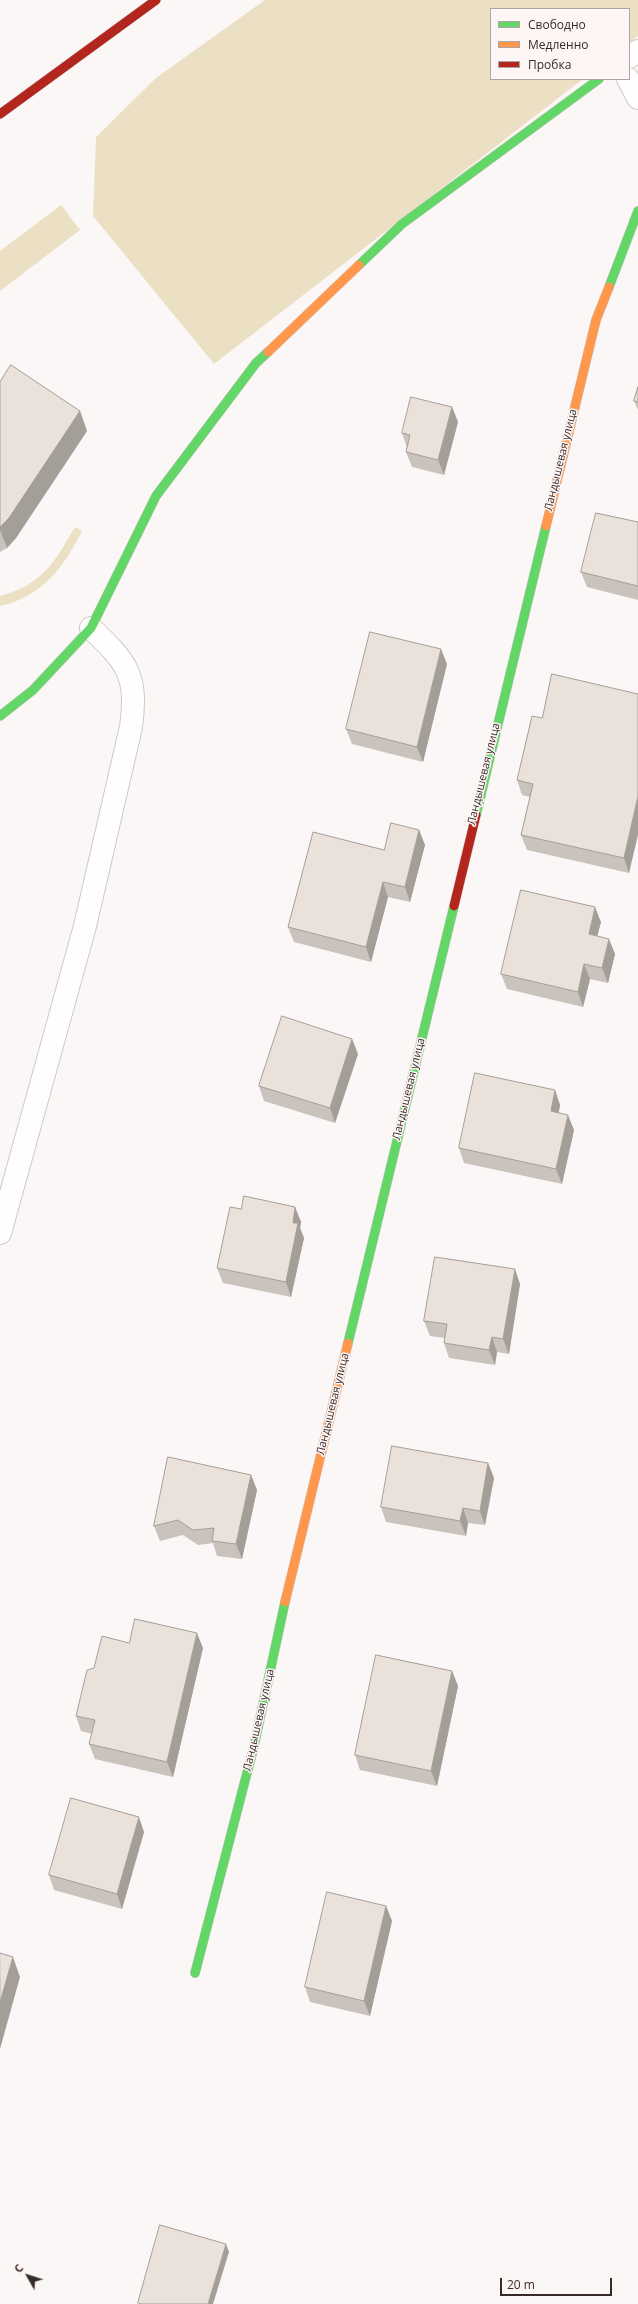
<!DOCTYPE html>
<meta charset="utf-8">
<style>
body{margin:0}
#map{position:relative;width:638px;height:2304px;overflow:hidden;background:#fbf7f7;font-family:"Open Sans",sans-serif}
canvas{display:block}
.legend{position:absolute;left:490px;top:8px;width:140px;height:72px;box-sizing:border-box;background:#fdf6f5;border:1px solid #aea4a3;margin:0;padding:5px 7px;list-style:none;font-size:12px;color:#382a29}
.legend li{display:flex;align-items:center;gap:8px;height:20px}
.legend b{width:20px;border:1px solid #aea4a3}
.north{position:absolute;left:8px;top:2256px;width:40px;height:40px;-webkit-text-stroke:3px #fdf6f5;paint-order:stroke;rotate:309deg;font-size:11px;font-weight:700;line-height:16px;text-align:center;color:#382a29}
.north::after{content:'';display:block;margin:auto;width:14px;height:18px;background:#382a29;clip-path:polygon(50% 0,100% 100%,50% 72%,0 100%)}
.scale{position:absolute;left:500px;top:2278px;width:112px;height:18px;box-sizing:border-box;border:2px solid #382a29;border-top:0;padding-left:5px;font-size:12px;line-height:14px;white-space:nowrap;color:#382a29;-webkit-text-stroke:3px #fdf6f5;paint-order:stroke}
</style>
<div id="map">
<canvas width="638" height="2304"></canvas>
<ul class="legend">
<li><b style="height:5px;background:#63d668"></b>Свободно</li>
<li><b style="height:5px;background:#ff974d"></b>Медленно</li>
<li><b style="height:5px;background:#b3261e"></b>Пробка</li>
</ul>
<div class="north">С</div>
<div class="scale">20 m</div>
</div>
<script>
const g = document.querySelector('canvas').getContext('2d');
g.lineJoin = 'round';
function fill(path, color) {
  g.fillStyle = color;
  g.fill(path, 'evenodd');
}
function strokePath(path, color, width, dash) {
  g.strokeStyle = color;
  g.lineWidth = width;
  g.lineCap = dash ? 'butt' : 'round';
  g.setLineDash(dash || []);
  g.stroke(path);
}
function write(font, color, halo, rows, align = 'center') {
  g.font = font + ' "Open Sans",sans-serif';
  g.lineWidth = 3;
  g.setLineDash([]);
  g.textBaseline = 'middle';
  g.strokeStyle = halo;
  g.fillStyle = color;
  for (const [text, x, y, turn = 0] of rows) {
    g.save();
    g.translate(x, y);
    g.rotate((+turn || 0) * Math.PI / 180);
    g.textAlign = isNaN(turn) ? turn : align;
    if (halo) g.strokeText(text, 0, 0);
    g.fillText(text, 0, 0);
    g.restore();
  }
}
const green = new Path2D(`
 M265,0H638V36L629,43V9H491V79H583L214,364L93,216L96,137L156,78Z
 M61,205L80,230L0,291V251Z
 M75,527L82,531C63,568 43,596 0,606V596C42,585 54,563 75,527Z`);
const street = new Path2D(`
 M629,57L638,51
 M628,79L638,98
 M0,1233L85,926L131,727C138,674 127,663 91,628`);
const fast = new Path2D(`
 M359,265L402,224L599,79
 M609,287L638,211
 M0,716L33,690L91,628L156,496L256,363L268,352
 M476,815L546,526
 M348,1343L454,906
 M195,1973L254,1746L285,1602`);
const slow = new Path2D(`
 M268,352L359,265
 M546,526L596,320L609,287
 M285,1602L348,1343`);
const jam = new Path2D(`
 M0,114L156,0
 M454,906L476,815`);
const wall = new Path2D(`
 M0,382L80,411L87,431L16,538L7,548L0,552Z
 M638,387V410L634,401Z
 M452,407L458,422L444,475L412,467L406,452L407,448L402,433Z
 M638,522V600L587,587L581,572Z
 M447,664L423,762L352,744L346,729Z
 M638,694L629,873L527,850L521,835L530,797L522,795L517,780Z
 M419,830L425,845L410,902L388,897L371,962L294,942L288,927L384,850Z
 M601,922L597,936L615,954L608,983L590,979L583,1007L507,989L501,974Z
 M352,1039L358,1054L335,1123L264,1101L259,1086Z
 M555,1090L560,1105L559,1112L574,1130L562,1184L464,1163L459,1148Z
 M295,1207L301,1222L300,1228L304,1238L291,1297L223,1283L217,1268L241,1209Z
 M520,1284L509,1354L497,1352L495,1365L449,1358L444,1343L445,1338L430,1336L424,1321Z
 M488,1463L494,1478L485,1525L468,1523L466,1536L386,1522L381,1507Z
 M251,1475L257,1490L242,1559L217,1556L213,1543L198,1545L183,1535L160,1541L154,1526Z
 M203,1648L173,1777L95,1759L89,1744L92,1734L81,1731L76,1716L94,1668Z
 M452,1671L458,1686L437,1786L360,1770L355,1755Z
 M144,1832L122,1909L54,1890L49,1875Z
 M386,1906L392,1921L370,2016L310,2002L305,1987Z`);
const shadedWall = new Path2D(`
 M452,407L458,422L444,475L438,460Z
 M80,411L87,431L16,538L7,548L0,530V527Z
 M441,649L447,664L423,762L417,747Z
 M638,796V835L629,873L624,858Z
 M419,830L425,845L410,902L405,887Z
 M383,882L388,897L371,962L366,947Z
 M595,907L601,922L594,949L589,934Z
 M609,939L615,954L608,983L602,968Z
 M584,964L590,979L583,1007L578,992Z
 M352,1039L358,1054L335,1123L330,1108Z
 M555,1090L560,1105L556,1126L551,1111Z
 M568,1115L574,1130L562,1184L556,1169Z
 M295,1207L301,1222L300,1228L304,1238L291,1297L286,1282L293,1223Z
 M515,1269L520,1284L509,1354L503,1339Z
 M492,1337L497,1352L495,1365L489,1350Z
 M488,1463L494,1478L485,1525L480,1511Z
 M251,1475L257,1490L242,1559L236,1544Z
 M463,1508L468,1523L466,1536L460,1521Z
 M197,1633L203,1648L173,1777L167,1762Z
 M452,1671L458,1686L437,1786L431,1771Z
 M139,1817L144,1832L122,1909L117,1894Z
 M386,1906L392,1921L370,2016L364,2001Z
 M13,1957L20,1977L0,2049V2002Z
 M226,2244L229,2252L213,2304H208Z`);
const building = new Path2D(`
 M11,365L80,411L9,518L0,527V382Z
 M638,387V402L634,401Z
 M411,397L452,407L438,460L406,452L410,435L402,433Z
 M596,513L638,522V586L581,572Z
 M370,632L441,649L417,747L346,729Z
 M552,674L638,694V796L624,858L521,835L533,784L517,780L532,716L542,718Z
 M391,823L419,830L405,887L383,882L366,947L288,927L313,832L384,850Z
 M521,890L595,907L589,934L609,939L602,968L584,964L578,992L501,974Z
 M282,1016L352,1039L330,1108L259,1086Z
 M475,1073L555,1090L551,1111L568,1115L556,1169L459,1148Z
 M244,1196L295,1207L293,1223H298L286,1282L217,1268L230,1207L241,1209Z
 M435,1257L515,1269L503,1339L492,1337L489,1350L444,1343L447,1324L424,1321Z
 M392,1446L488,1463L480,1511L463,1508L460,1521L381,1507Z
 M168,1457L251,1475L236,1544L212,1541L214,1528L193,1530L178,1520L154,1526Z
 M135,1619L197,1633L167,1762L89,1744L95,1720L76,1716L87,1670L94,1668L102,1636L129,1643Z
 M376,1655L452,1671L431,1771L355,1755Z
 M71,1798L139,1817L117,1894L49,1875Z
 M327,1892L386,1906L364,2001L305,1987Z
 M0,1953L13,1957L0,2002Z
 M160,2225L226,2244L208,2304H141L138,2303Z`);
const streetNames = [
 ["Ландышевая улица",561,460,-76],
 ["Ландышевая улица",484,774,-76],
 ["Ландышевая улица",409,1089,-76],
 ["Ландышевая улица",333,1404,-76],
 ["Ландышевая улица",259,1720,-77]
];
fill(green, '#ebe0c3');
strokePath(street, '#d0c8c7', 24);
strokePath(fast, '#d0c8c7', 10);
strokePath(slow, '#d0c8c7', 10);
strokePath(jam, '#d0c8c7', 10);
strokePath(street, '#fefefe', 22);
strokePath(fast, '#63d668', 9);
strokePath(slow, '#ff974d', 9);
strokePath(jam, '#b3261e', 9);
fill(wall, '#cac2bc');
fill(shadedWall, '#a49e99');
fill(building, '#ebe1db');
strokePath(building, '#a49e99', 1);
write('11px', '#382a29', '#fdf6f5', streetNames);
</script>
